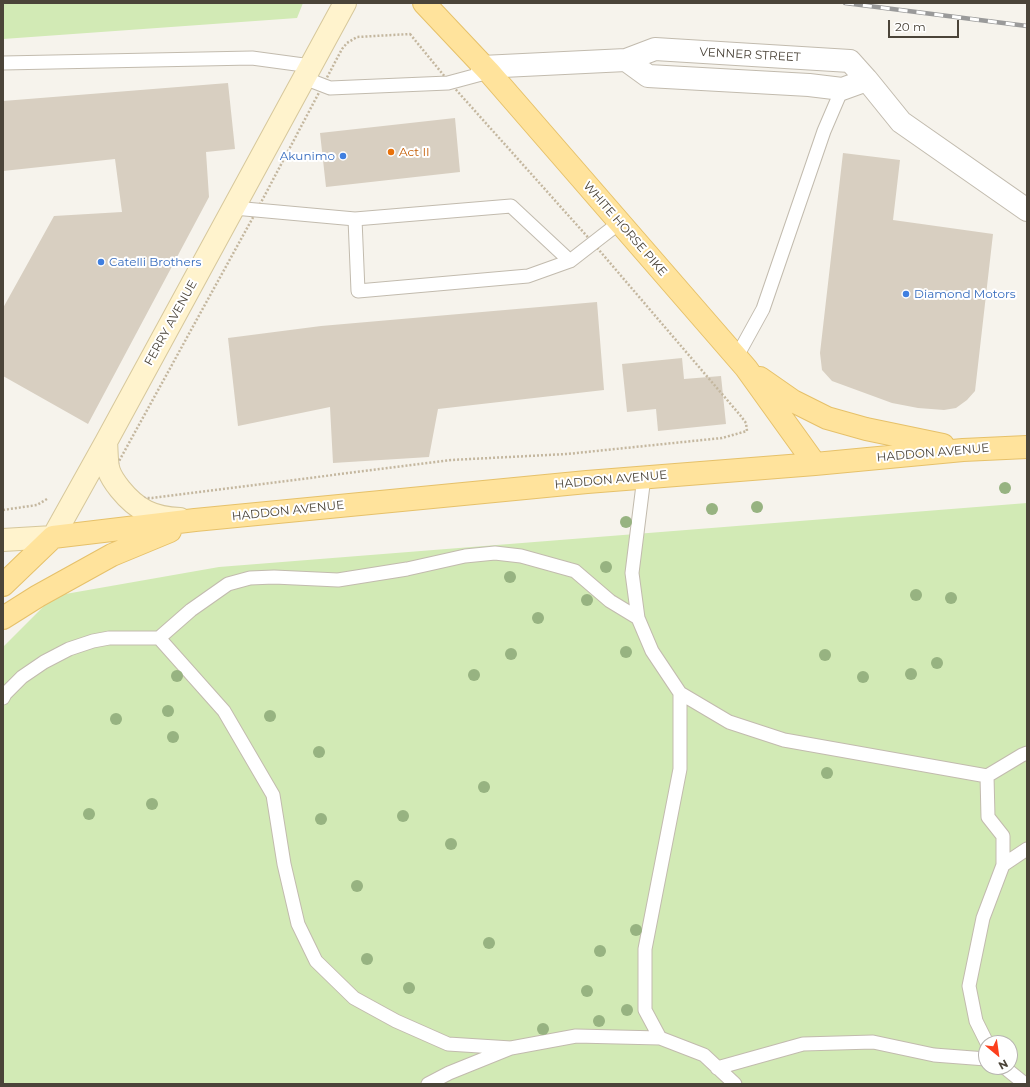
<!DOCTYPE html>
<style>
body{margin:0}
#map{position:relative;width:1030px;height:1087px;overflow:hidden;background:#f6f3ec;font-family:Montserrat,sans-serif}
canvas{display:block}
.frame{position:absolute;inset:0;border:4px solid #4b4439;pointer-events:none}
.north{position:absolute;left:978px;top:1035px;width:40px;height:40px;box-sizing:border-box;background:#fff;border:1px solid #b7b4b0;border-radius:50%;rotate:151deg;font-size:11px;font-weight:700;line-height:16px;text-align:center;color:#4b4439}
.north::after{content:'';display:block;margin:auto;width:14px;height:18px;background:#fc3f1d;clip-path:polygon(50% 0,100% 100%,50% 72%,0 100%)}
.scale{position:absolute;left:888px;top:20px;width:71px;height:18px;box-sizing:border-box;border:2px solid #4b4439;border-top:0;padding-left:5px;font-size:12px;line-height:14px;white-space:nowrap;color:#4b4439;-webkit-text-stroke:3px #fff;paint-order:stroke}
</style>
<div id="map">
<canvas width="1030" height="1087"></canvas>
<div class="frame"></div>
<div class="north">N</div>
<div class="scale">20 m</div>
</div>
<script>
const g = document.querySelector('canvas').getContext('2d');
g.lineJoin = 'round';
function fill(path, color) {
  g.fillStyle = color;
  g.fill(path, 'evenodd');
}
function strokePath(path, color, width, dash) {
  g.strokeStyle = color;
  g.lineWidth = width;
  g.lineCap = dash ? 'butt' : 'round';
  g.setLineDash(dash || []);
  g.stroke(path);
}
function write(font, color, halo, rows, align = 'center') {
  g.font = font + ' Montserrat,sans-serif';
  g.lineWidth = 4;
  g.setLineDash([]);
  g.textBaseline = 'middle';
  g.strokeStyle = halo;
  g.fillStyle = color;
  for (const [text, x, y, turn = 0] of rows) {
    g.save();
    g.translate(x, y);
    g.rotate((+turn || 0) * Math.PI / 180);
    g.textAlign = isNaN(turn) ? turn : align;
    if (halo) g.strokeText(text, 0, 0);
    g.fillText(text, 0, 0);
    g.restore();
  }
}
const green = new Path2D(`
 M3,3H303L297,18L3,39Z
 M1027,503V1084H3V647L54,596L219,567ZM986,1043H1010V1067H986Z`);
const building = new Path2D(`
 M228,83L235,149L206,152L209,197L88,424L3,376V308L54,216L122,212L115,159L3,171V101Z
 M455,118L460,172L326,187L320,133Z
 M843,153L900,160L893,220L993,234L975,391L967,400L956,408L944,410L918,408L892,403L832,381L822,370L820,353Z
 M597,302L604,390L438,409L429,457L333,463L330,407L238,426L228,338L321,326Z
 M682,358L684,379L721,376L726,424L658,431L656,409L627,412L622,364Z`);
const path = new Path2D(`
 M410,34L450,83L593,243L740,415L746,423L747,431L722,438L567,454L451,460L152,498C148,498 142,498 139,497C127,493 115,475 118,463L257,210L342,49L347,43L357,37Z
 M3,510L37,505L47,499`);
const lane = new Path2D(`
 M3,63L252,58L311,66
 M304,78L330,88L448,83L489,72
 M234,208L355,219L358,291L528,276L570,261L619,223
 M355,219L511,206L570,261
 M736,358L763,309L824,131L842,89
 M644,477L632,573L638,618L652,651L680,693L729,722L784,740L987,776L1022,755L1027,753
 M159,638L224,711L273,795L284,864L298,924L316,961L354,998L396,1021L448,1044L511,1048
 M3,698L5,694L22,677L44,662L69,649L93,641L109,638H159L191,610L228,584L250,578L274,577L338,580L407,569L465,556L495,553L521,556L575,571L610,601L638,618
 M1003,865L1027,849
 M660,1038L645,1010V949L680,769V693
 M987,1043L976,1021L969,986L983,918L1003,865V836L988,817L987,776
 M1004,1067L1025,1084
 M717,1068L803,1044L873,1042L934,1055L986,1059
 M428,1084L449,1073L511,1048L576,1036L660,1038L704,1055L735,1084`);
const street = new Path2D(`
 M626,60L648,76L809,85L842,89L867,80
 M482,67L626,60L655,49L850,61L867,80L901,122L1027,210`);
const secondary = new Path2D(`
 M106,442C107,451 106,462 109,471C111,477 116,484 120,489C137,510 153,518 180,519
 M3,540L53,537L106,442L345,3`);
const primary = new Path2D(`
 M424,3L489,72L746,368L815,464
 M760,378L793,401L827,418L866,429L943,445
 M3,585L53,537L195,520L587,482L815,464L963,450L1027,447
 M3,618L38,596L112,555L170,531`);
const rail = new Path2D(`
 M845,3L1027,26`);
const trees = [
 [1005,488],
 [757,507],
 [712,509],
 [626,522],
 [606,567],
 [510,577],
 [916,595],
 [951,598],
 [587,600],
 [538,618],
 [626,652],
 [511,654],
 [825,655],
 [937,663],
 [911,674],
 [474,675],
 [177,676],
 [863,677],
 [168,711],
 [270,716],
 [116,719],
 [173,737],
 [319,752],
 [827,773],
 [484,787],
 [152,804],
 [89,814],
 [403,816],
 [321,819],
 [451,844],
 [357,886],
 [636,930],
 [489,943],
 [600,951],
 [367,959],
 [409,988],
 [587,991],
 [627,1010],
 [599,1021],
 [543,1029]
];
const markers = [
 [391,152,4,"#e8710a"],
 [343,156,4,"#3f7fe0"],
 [101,262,4,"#3f7fe0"],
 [906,294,4,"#3f7fe0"]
];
const streetNames = [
 ["VENNER STREET",750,55,3],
 ["WHITE HORSE PIKE",625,229,49],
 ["FERRY AVENUE",171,323,-61],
 ["HADDON AVENUE",933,453,-5],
 ["HADDON AVENUE",611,480,-5],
 ["HADDON AVENUE",288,511,-6]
];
const foodNames = [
 ["Act II",399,152]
];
const shopNames = [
 ["Akunimo",335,156,"right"],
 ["Catelli Brothers",109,262],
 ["Diamond Motors",914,294]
];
fill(green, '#d2eab5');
fill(building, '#d8cfc1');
strokePath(lane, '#c2bbae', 15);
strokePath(street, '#c2bbae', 24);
strokePath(secondary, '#d6c79b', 24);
strokePath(primary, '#e6c16a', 24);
strokePath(path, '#c4b79f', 2.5, [2, 2]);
strokePath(lane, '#fff', 13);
strokePath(street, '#fff', 22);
strokePath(secondary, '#fff3cd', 22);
strokePath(primary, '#ffe39c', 22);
strokePath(rail, '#9a9a9a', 4.5);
strokePath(rail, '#fff', 3, [9]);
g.fillStyle = '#97b381';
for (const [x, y] of trees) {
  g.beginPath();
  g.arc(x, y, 6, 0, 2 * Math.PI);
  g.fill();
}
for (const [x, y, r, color] of markers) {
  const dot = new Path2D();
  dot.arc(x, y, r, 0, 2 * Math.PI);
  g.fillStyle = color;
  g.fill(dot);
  strokePath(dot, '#fff', 1.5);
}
write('12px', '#4b4439', '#fff', streetNames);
write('12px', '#c56008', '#fff', foodNames, 'left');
write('12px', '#366cbe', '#fff', shopNames, 'left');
</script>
